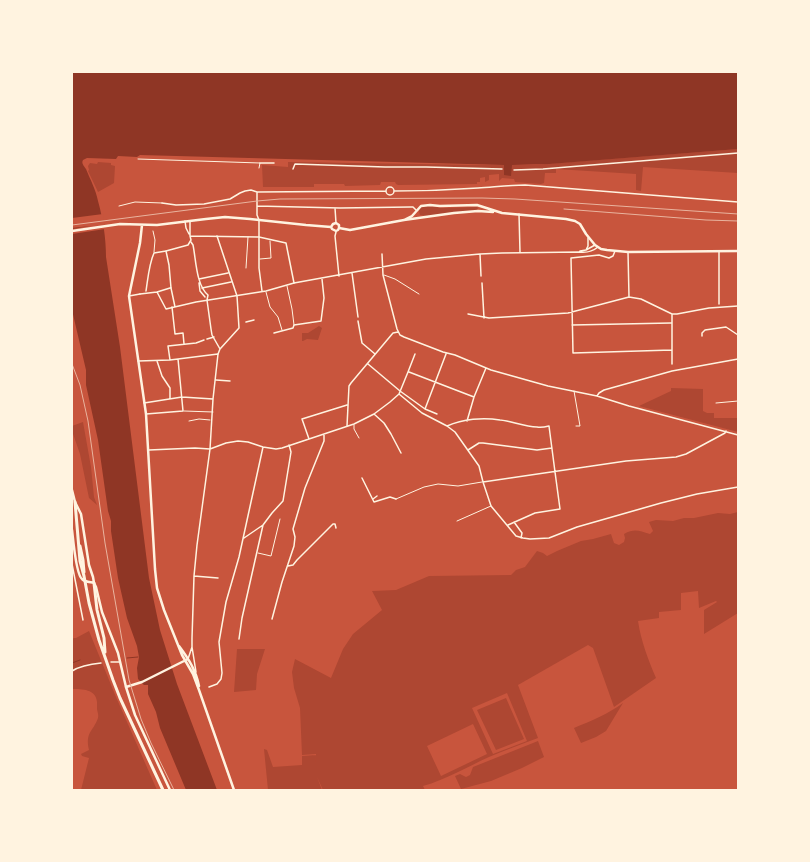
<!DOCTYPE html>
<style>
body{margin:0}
#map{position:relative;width:810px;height:862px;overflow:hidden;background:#c8553d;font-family:Overpass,sans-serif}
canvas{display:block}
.frame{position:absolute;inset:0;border:73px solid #fff3e0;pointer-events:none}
</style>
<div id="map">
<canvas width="810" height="862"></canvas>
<div class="frame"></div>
</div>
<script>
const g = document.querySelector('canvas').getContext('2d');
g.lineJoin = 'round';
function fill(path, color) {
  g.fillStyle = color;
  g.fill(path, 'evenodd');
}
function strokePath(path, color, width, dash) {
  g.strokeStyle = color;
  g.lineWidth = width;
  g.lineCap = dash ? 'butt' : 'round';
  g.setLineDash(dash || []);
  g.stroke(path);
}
const green = new Path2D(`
 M738,149V173L643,167L641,191L636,190V174L556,169V173H545L544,183L541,184L515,182L514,179L502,178L499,181V174L489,175V180L485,182V177L480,178V182H477V184L398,185L396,184L395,182H381L380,185L345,186L344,184H314V187H263L262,165L288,167V162L484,165H533Z
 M98,162L111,163V165L115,166L114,183L98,192L88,171L89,170L88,166L90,163L97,164Z
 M428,206L443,208L477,207L478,208L477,210L427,216L420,215L419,211C420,206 423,207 428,206Z
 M319,326L322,328L318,340L307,339L303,341H302V333H308Z
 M671,388L703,389V411L707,413H714V418H738V432L639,406L671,391Z
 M83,422L91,467L94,497L97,505L89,498L80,454L72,431V426Z
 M738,512V613L704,634V610L717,602L716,601L699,608L698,591L681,593V610L659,612V618L638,621C641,641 648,659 656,678L614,707L593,648L588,645L518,685L538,738C522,744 505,750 489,757C467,767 445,780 423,786L425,790H323L317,777L322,790H268L264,749L267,750L273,767L302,765V756L316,755L315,772L316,754L302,755L300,708L294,688L292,672L295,659L331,678L343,649L353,634L382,610L372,591L396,590L429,576L511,575L516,570L525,567L537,551L543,553L547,556L557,551L581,541L593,539L611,534L614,543L619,545L624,542L625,538L624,534C635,528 639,531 650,534L653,531L649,522L656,520L673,521L684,518H694L718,513L730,514ZM507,693L527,741L493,754L472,708ZM473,724L487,754L441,776L427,746Z
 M89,631L116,697L157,790H81L89,758L82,756L81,754L89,750C85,732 93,732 98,718C99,714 97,712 97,708C97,706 97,704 97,702C96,689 82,689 72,689V639L74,638H76Z
 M237,649H265L257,674L256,690L234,692Z
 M506,698L524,739L496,750L477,710Z
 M623,703L606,731L596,737L581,743L574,728C591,721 608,714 623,703Z
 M538,741L544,757L522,768L491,781L461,789L455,776L460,774L466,777L470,775L473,767Z`);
const water = new Path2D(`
 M72,72H738V149L549,164L512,165L511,176L504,175V165L140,155L137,157L118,156L116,159L87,158L83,160C81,163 84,166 86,169C90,179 96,190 98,201C103,219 106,238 106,257L120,347L149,578L160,630L177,684L217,790H186L160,728L156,712L148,694V685H144L138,679L137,668L139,657L137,646L127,618L118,578L111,531V521L108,511L98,440L86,385V370L72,310Z`);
const pier = new Path2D(`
 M103,214L105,229L72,234V229L90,226L72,228V218Z`);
const stream = new Path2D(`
 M127,658L138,657
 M72,663L80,660`);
const service = new Path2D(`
 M138,159L260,163L259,168
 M119,206L135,202L162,203
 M153,231L155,240L154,252
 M260,259L271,258L270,241
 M246,268L248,237
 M384,275L395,279L419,294
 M287,286L292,309L294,325
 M266,292L270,307L278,317L282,330
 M574,391L580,426H576
 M716,403L738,401
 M184,411L213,412
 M189,421L199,419L210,420
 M354,425V429L359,438
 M396,499L424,487L438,484L458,486L482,482
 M457,521L491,506
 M258,553L271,556L280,519`);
const pedestrian = new Path2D(`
 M260,163H274
 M293,169L295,164L385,167H426L502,169
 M514,170L543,169L738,153
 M217,236L237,296L239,328L220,349L218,354
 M259,237V268L262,291
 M191,242L193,245C196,259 196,285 208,295L207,300L211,329L212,335L220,349
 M166,251L169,265L171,288L175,307
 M199,279L228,273
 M199,283L200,291L205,297
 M202,288L231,282
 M157,292L170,288
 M140,294L157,292L166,309L196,302L266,291L294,283
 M246,322L254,320
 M207,339L214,337`);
const minor = new Path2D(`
 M386 191a4 4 0 1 1 8 0a4 4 0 1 1-8 0Z
 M394,191C422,191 450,190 478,188C494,187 510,185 525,185L738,202
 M257,192V215L259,220V237
 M162,203L176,205L204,204L230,199L240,193L245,191L251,190L257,192L386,191
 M257,206L340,208L410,207H413L416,210
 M335,208L336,223
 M519,214L520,252
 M185,221L186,228L189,234
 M336,232L335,236L339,276
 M190,236L259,237L286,243L294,283L426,259L480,254L502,253L579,252C587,253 592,252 598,247
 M586,250L588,246V238
 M580,251L586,250L595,245
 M615,251L613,256L609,258L599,255L571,258L573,353L672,350
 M719,251V304
 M628,252L629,297
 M382,254L383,275L397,329L400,335L404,337L443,352L455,355L491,370L548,386L597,396L629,406L738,435
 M480,254L481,276
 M352,273L358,317
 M482,283L484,318
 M146,291C148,278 149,264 154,253L166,251L188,245L191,240L190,236V221
 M129,296L140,294
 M172,307L175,334L183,333L184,344
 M468,314L489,318L568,313L629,297L641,299L672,314H677L709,308L738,306
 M672,314V364
 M358,321L362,343L375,354
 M572,325L671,323
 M274,333L293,328L294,325L321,321L324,298L322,279
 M702,336V333L705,330L726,327L738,335
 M170,360L168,346L196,343L204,340
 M138,361L170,360L218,354L213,399L210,449L197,545L194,576L192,638V647L196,672
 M157,361L162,376L170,388V399
 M368,364L400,391L425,409L437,414
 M409,372L474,397
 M216,380L230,381
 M399,394L422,413L447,426L455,432L479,466L483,482L491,506L516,536L523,538L530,539L549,538L577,527L661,503L697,494L738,487
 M597,396L599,393L604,390L672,371L738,359
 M144,403L182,397L213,399
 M425,409L446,354
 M146,414L183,411L178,359
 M374,414L384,423L391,434L401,453
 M467,421L474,397L486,368
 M347,426L349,386L351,383L393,333L398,332
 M447,426C463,419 483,417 500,420C512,421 524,427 537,427C541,428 545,427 549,426L555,472L560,509L535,513L508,525
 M309,439L302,419L347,405
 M149,450L195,448L210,449L226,443L238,441L248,442L263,447L276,449L282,448L354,424L374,414L390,402L399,394L408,372L415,354
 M468,450L479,443H483L537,450L552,448
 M362,478L374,502L390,497L396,499
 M483,482L626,461L676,457L686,454L725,433L726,431
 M373,499L377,496
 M514,522L522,533L521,538
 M244,538L263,525L272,513L283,501L291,452L289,445
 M72,564L83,620
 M288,566L293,565L297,560L333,524H335L336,528
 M194,576L218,578
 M272,619L282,582L294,546L295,537L293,529L305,488L324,441V434
 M239,639L242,618L263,525
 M188,659L192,647
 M111,662H120
 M72,671C80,666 91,664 101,663
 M209,687L217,684L221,679L222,673L219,642L226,602L239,557L263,447`);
const secondary = new Path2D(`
 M404,220L412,216L421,206L430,205L440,206L477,205L502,213L566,219L575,221L580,224L586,234L595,245L601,249L607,250L628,252L738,251
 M142,225L140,243L129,296L146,414L155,569L157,588L164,610L182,655L193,674L199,690L234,790
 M331,227L333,224L336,223L339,225V228
 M331,227L332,229L336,231L338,230L339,228
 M339,228L350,230L404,220L454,213L478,211L493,212
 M72,231L120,224L157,225L206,219L225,217L250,219L306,225L331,227
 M179,646C188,658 196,670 199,686
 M126,687L142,682L188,659`);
const primary = new Path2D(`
 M72,490L75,502L81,514L89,565L93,577L94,583L96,587L102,612L118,653L126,687L135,715L170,790
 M72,530C73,538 76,575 82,579C85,582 90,582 94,583`);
const trunk = new Path2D(`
 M75,502L80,561L84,576L89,603L99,640L113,680L120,698L163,790
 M80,546L83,560L84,572
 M94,583L97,610L104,638L105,652`);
const rail = new Path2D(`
 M564,209L706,220L738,221
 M72,225L257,201L280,199L482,198L515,199L738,214
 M72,364L80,385L88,421L105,543L129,680L141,719L151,743L174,790`);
fill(green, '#ae4732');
fill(water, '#8f3625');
fill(pier, '#c8553d');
strokePath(stream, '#8f3625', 1);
strokePath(service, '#fff3e0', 1);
strokePath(pedestrian, '#fff3e0', 1.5);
strokePath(minor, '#fff3e0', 1.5);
strokePath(secondary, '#fff3e0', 2.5);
strokePath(primary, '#fff3e0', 2.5);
strokePath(trunk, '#fff3e0', 3);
strokePath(rail, '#e9b49f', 1);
</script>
